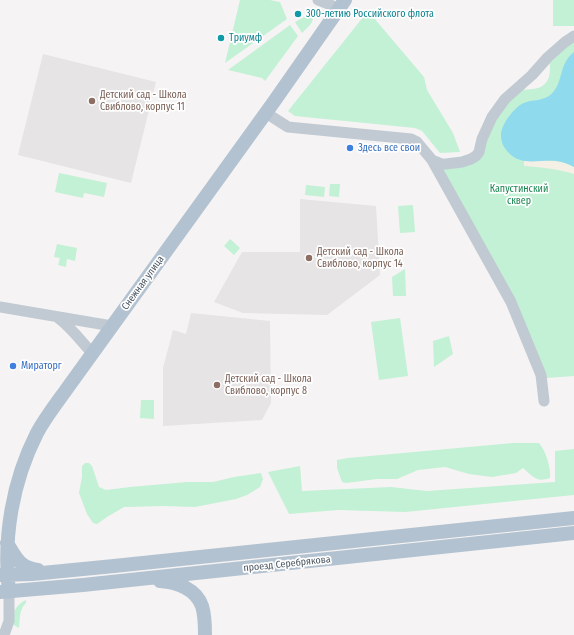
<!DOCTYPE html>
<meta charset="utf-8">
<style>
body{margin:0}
canvas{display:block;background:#f5f3f3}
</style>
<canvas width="574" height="635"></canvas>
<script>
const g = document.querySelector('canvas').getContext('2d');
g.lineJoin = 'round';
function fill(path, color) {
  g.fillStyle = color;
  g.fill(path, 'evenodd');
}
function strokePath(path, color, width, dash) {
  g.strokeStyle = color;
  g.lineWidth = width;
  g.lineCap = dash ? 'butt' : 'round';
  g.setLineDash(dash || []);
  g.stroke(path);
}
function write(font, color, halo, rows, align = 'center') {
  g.font = font + ' "Fira Sans Condensed",sans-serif';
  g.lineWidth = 3.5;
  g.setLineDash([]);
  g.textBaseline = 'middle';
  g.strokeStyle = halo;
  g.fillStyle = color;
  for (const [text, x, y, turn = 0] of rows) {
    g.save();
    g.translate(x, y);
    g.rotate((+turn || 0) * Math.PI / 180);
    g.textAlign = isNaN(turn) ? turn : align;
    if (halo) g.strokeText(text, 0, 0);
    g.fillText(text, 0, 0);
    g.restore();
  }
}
const education = new Path2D(`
 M43,54L156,82L131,183L18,155Z
 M300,199L376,206L380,275L327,315L243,313L214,302L242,252H300Z
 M191,313L270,321L271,403L262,420L163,426V368L173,330L186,334Z`);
const green = new Path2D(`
 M240,0H270L280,2L287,19L225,63Z
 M553,0H574V26H553Z
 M368,11L424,77L427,90L453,133L460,152L440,153L422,131L415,128L295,116L288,111Z
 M313,12C315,22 309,26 302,33L295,22Z
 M290,25L298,36L265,81L262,78L228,70Z
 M574,38V376L546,378L438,167L472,161L489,128L518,90C524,89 532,90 538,88C551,84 551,70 549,60Z
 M59,173L107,183L104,197L84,193L83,198L55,192Z
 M330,184H340L339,197L329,196Z
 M306,185L325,187L324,197L305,195Z
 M413,205L415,232L400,233L398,206Z
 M230,239L240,248L234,255L224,246Z
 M57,244L77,248L75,261L67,259L66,267L58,265L60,258L54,257Z
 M405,269L406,296H393L392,277Z
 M400,318L408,376L379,380L371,322Z
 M449,336L453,354L434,367L433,341Z
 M141,400H154V419L140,418Z
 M513,443H539C546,451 551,468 550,478C536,483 533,476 523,468L516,473L492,477L469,474L445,467L418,470L397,479H377L346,483L342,482L337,468V460L348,458Z
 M574,449V495L405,512L338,510L289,514L268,472L300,466L302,491L391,487L427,491L555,482V451Z
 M85,463H89L92,466L99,487L106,490L130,487L187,482H213L234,477L261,473L263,479L260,487L247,495L236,499L195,507L163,506L124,507L107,517L97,524L93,523L87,514L79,493L82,477V466Z
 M26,600V603C19,609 20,619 19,628L14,625C11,614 15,605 26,600Z`);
const sand = new Path2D(`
 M524,161C543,161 557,158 574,167V174C557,169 541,167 524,166Z`);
const water = new Path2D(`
 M574,52V167C569,164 563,162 557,161C539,159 521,167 508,152C503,147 501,141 501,135C501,125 512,111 520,105C528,99 540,102 549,96C565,84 557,65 574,52Z`);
const minor = new Path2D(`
 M318,0L338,8
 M266,113L288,127L411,139L417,142L432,160L511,302L541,375L544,401
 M432,160L442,164H446L462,162L471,159L476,156L479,152L482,139L492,117L505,99L532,75L548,57L565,42L574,36
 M0,307L112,326
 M57,317C71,327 81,341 92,353
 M4,635L9,621V592`);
const major = new Path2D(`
 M7,543C16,558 20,568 38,570
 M0,575L32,574L114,566L574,518
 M160,581C177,582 196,589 202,606C205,615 205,626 205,635
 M0,592L83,585L574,533
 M9,592C3,538 12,482 37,433C45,418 56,404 66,390L273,103L345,0`);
const markers = [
 [298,14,4,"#0f9aa8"],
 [221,38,4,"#0f9aa8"],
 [92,101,4,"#8d6e63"],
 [350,148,4,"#3f7fe0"],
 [309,258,4,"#8d6e63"],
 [13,366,4,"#3f7fe0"],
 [217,385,4,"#8d6e63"]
];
const cultureNames = [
 ["300-летию Российского флота",306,14],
 ["Триумф",229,38]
];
const educationNames = [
 ["Детский сад - Школа",100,95],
 ["Свиблово, корпус 11",100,107],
 ["Детский сад - Школа",317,252],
 ["Свиблово, корпус 14",317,264],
 ["Детский сад - Школа",225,379],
 ["Свиблово, корпус 8",225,391]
];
const shopNames = [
 ["Здесь все свои",358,148],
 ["Мираторг",21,366]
];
const parkNames = [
 ["Капустинский",519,189],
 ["сквер",519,201]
];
const streetNames = [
 ["Снежная улица",143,283,-54],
 ["проезд Серебрякова",287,564,-6]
];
fill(education, '#e6e4e5');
fill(green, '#c3f1d5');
fill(sand, '#f5f0e5');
fill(water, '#90daee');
strokePath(minor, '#c1cad2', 11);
strokePath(major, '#b3c2d1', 14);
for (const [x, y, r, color] of markers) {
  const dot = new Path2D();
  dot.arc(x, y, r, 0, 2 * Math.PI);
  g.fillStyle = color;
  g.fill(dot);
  strokePath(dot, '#fff', 1.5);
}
write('10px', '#0d838f', '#fff', cultureNames, 'left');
write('10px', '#785e54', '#fff', educationNames, 'left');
write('10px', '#366cbe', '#fff', shopNames, 'left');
write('10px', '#17864f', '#fff', parkNames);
write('10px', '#4a5661', '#fff', streetNames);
</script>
